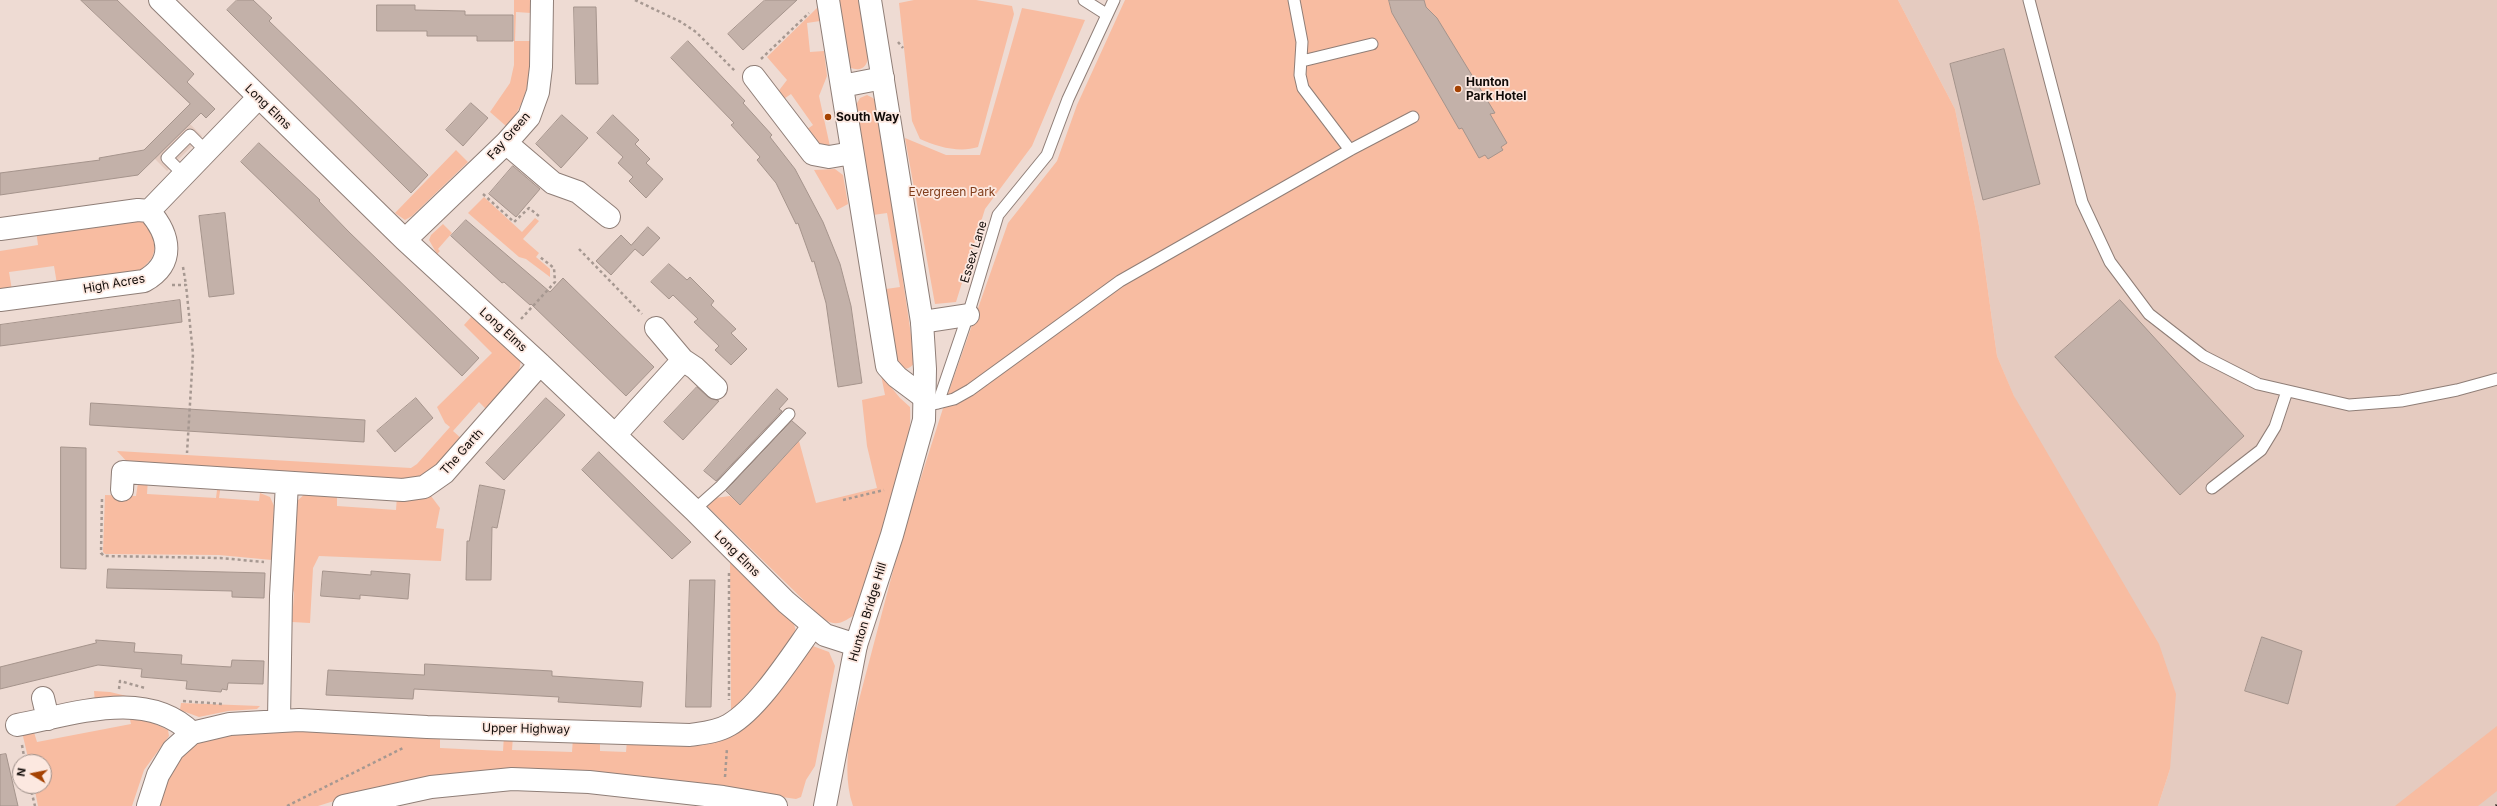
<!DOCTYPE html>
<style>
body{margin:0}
#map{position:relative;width:2497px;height:806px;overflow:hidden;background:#eedbd3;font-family:Inter,sans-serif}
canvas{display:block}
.north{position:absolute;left:12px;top:754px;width:40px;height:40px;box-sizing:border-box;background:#fce8e0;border:1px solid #9e908a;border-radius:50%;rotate:280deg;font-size:11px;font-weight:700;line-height:16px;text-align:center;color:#110b08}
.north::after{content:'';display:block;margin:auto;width:14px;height:18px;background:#a54202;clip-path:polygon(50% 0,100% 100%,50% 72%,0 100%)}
</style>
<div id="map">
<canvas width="2497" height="806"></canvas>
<div class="north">N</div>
</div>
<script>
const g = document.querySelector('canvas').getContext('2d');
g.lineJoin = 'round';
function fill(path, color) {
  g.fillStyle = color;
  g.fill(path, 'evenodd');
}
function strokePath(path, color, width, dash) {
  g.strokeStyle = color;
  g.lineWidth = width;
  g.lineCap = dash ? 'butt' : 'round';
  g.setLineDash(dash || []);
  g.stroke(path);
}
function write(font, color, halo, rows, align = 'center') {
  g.font = font + ' Inter,sans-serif';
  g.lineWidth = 3.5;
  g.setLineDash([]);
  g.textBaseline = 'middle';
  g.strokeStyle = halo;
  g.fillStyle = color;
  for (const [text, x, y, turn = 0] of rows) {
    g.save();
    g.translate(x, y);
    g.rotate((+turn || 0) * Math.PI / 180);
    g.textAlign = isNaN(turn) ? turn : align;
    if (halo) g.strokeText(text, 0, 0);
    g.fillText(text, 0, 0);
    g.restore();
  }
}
const built = new Path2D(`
 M1898,0H2497V806H2158L2170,769L1997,356L1979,226L1955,109Z
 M180,114L202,136L167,171L145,149Z`);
const green = new Path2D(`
 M514,0H531V13L516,12L515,41H531C531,71 529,103 506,126L490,112L510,83L514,65Z
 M836,0H861C864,15 883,82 849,67Z
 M914,0H976L1012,6L1014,14L978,147C960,153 937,147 920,139L912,121L899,3Z
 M1125,0H1898L1955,109L1979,226L1997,356L2014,396L2159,644L2176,694L2170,769L2158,806H853C845,783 847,757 850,734L902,537L945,402L1008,223L1057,161L1077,105Z
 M818,7L820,21L807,23L810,52L824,51L827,76L819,96L831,151L824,152L803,132L813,125L791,94L781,101L777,93L787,80L767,57Z
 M1022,8L1085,20L1032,146L985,209L956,302L935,304L905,138L946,155H980Z
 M867,95L873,98L877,104L915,362C909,371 902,371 896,362L886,289L900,287L887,213L873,215L856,105L860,98Z
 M456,150L468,162L412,216L405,220L395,213Z
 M835,169L843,175L848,204L837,210L814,170Z
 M484,197L522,232L535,218L539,221L523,239L539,253L536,257L550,269V277L526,259L519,257L468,213Z
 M141,220L148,225L154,235L155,248L152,258L140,271L57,284L54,266L9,272L12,290L0,291V251L38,245L36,230Z
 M443,224L452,233L438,249L440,251L437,254L429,240L431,235Z
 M472,316L521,360L519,371L521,374L489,412L479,402L453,431L463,440L440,467L415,481L130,465L117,451L411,468L417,464L450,427L445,423L437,407L492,353L464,325Z
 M881,375L900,398L910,407C914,464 873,560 854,615C841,624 836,626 823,619L707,506L715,498L730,496L740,505L799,441L816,503L877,488L867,446L862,400L885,395Z
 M148,479L147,494L216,498L218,483L221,484L219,498L259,501L260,493L270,497L274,506L272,560L219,555L105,554L103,552L105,495L136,496L138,483Z
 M308,491L337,492V506L396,510L397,496L428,492L440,508L436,528L444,529L441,561L319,556L313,568L310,623L292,622L294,593L291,583L296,502Z
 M730,561L794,624C795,628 796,630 795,634C791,646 743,700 731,711Z
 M810,645L829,652L835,666L815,766L806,780L801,797L796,799L656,779L350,796L318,806H155L164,776L196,738L232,729L440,733V748L503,751L504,735L513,736L512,750L572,752L573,738L600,739V751L626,752L627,740L713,738Z
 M94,691L110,692L135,698L95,703Z
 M181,703L260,706L257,709L228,711L199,717L180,710Z
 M128,711L168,730L169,736L144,770L132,806H38L34,786H44V762H29L22,732L33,729L37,742L131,724Z
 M2497,726V791L2478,806H2395Z`);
const building = new Path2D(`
 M81,0H117L194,74L187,82L215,109L206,118L201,113L138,175L0,195V173L100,160L99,158L144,150L190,104Z
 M237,0H253L272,18L269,21L428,175L411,193L227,10Z
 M765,0H797L743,50L728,34Z
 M1389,0H1424L1426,7L1437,18L1495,113L1490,114L1507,143L1501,147L1503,150L1488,159L1485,155L1479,158L1462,128L1459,129L1392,13Z
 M377,5H415V10L465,11V15H513V41H477V36H427V31H377Z
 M574,7H596L598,84H576Z
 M688,41L745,101L743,103L772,135L770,137L795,169L823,222L840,264L851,306L862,383L838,387L826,303L814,261L812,262L798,223L796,224L776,183L757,160L760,157L731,125L734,123L671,58Z
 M2004,49L2040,184L1983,200L1950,64Z
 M471,103L488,118L463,146L446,130Z
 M562,115L588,138L561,168L536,144Z
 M613,115L639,140L635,144L650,159L646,163L663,179L646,198L629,181L633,177L618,163L623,157L597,133Z
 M259,143L320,200L319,201L349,232L479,358L462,376L241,162Z
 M513,166L540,189L516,217L489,194Z
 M225,213L234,294L209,297L199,216Z
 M466,220L550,292L563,278L654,367L626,396L531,304L530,305L504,282L502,283L451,236Z
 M648,227L660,238L643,256L635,249L611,275L596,261L621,235L631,245Z
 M669,264L687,280L690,277L714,301L711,305L736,329L731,333L747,349L731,365L715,350L719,346L694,322L698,319L673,295L669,299L651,282Z
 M180,300L182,322L0,346V325Z
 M2120,300L2244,436L2180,495L2055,357Z
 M697,387L708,397L719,401L683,440L664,422Z
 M777,389L788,399L779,409L782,411L716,481L704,471Z
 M416,398L433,418L395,452L377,431Z
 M546,398L565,415L504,480L486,463Z
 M91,403L365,420L364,442L90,425Z
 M792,421L806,433L740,505L726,491Z
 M61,447L86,448V569L61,568Z
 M599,452L691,542L672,559L582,470Z
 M480,485L505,490L497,528L492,527L491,580H466L467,541H469Z
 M108,569L265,573L264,598L232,597V591L107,588Z
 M323,571L371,575V571L410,574L408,599L360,595V599L321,596Z
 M690,580H715L711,707H686Z
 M2262,637L2302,651L2288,704L2245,691Z
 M96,640L135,643L134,652L182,655L181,664L231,667L232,660L264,661L263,684L228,683L227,690L222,689L221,692L186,689L187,681L141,677L142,669L98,665L0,689V667L96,643Z
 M425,664L552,671V676L643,682L641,707L558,702L559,697L414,689L413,699L326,695L328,670L424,675Z
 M6,754L18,806H0V755Z`);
const path = new Path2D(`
 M635,0L681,22L696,32L735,71
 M898,42L903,48
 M761,59L809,13
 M483,194L514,222L529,208L540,217
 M579,249L642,314
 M183,267L186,285
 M172,285H186L193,354L187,453
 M521,319L555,282L554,268L540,257
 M102,499L101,553L104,556L220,558L264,562
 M843,500L884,490
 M729,573V700
 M119,689L120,681L145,688
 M183,701L222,704
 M22,745L25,762
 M725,777L727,748
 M30,786L35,806
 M287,806L405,747`);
const service = new Path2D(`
 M1084,0L1106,14
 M1294,0L1302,42L1300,75L1303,88L1350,150
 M2029,0L2082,202L2110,262L2149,314L2203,356L2258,384L2349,405L2401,401L2457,390L2497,379
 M1302,61L1372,44
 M184,175L167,158L190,135L207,152
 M938,403L954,399L970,390L1120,281L1350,150L1413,117
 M932,404L938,403L968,315L998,215L1047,155L1068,99L1114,0
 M2212,488L2261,450L2275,427L2287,391
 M694,510L721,486L789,414`);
const minor = new Path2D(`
 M160,0L405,240L540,364L694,510L786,602L825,635L856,645
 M828,0L887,366L897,377L925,398
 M754,77L813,154L829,157L852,153
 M842,86L883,78
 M506,143L553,183L578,192L609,217
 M0,229L138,210L149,211L258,98
 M405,240L506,143L529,117L538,92L541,67L542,0
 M0,300L144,281C176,263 170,235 149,211
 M922,322L968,315
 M656,328L683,360
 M615,435L683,360L695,368L716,388
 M122,490L123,472L403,490L424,487L444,473L540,364
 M43,698L48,719
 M279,720L281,596L287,483
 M17,725C72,715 146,687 192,733
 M148,806L158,775L173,750L192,733L230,724L299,720L427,727L690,735C703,733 717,732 729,725C759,708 792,655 813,626`);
const tertiary = new Path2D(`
 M344,806L431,787L512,779L589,782L723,797L776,806
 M825,806L856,645L892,535L924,420L925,369L922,322L870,0`);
const rail = new Path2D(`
 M2496,806L2497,805`);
const markers = [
 [1458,89,4,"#a54202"],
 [828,117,4,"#a54202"]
];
const poiNames = [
 ["Hunton",1466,82],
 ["Park Hotel",1466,96],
 ["South Way",836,117]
];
const streetNames = [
 ["Long Elms",268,107,44],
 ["Fay Green",509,136,-49],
 ["Essex Lane",974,252,-73],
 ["High Acres",114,284,-10],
 ["Long Elms",503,330,42],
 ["The Garth",462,452,-48],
 ["Long Elms",737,554,45],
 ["Hunton Bridge Hill",868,612,-73],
 ["Upper Highway",526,729,1]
];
const parkNames = [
 ["Evergreen Park",952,192]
];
fill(built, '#e5cbc0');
fill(green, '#f8bca1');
fill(building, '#c3b1a9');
strokePath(building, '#a5948c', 1);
strokePath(service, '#8f7e77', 13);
strokePath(minor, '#8f7e77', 24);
strokePath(tertiary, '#8f7e77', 24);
strokePath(path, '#a69891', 2.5, [3, 3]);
strokePath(service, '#fff', 11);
strokePath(minor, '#fff', 22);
strokePath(tertiary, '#fff', 22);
strokePath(rail, '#2b2420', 3, [2, 4]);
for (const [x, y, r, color] of markers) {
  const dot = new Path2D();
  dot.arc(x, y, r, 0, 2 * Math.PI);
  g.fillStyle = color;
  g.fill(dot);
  strokePath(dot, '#fce8e0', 1.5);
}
write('bold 12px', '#110b08', '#fce8e0', poiNames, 'left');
write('12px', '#110b08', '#fce8e0', streetNames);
write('12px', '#813d1b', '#fce8e0', parkNames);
</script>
